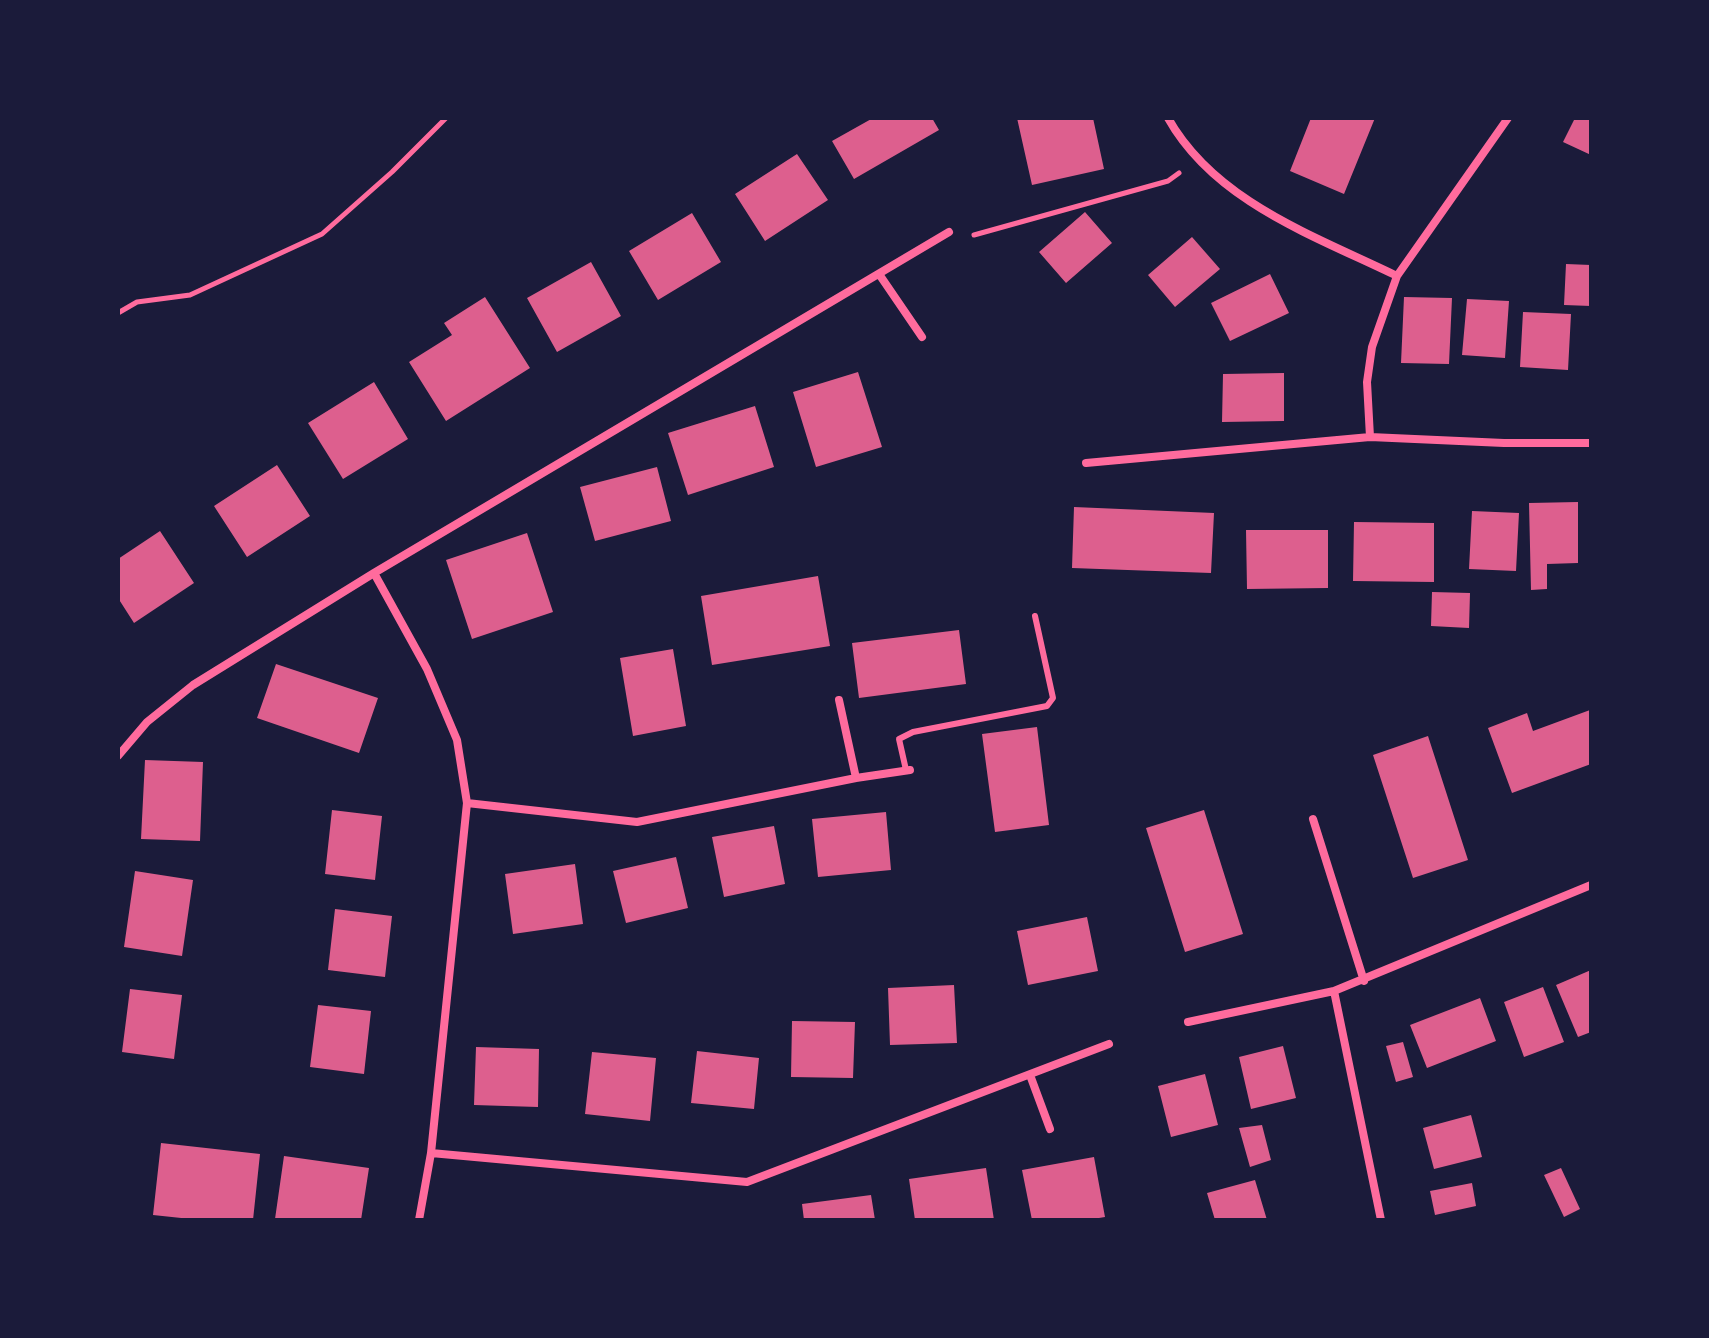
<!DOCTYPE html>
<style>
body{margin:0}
#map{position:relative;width:1709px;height:1338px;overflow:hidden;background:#1b1b3a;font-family:"DM Sans",sans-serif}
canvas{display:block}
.frame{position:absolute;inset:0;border:120px solid #1b1b3a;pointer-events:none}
</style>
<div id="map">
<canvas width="1709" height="1338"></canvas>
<div class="frame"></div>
</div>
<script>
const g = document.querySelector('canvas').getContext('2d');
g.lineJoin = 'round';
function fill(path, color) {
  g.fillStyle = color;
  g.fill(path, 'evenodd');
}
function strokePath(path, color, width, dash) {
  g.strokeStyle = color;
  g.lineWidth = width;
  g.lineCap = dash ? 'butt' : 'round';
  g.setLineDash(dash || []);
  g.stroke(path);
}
const building = new Path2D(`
 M873,118H932L939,130L854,179L832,141Z
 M1017,118H1093L1104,169L1032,185Z
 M1311,118H1375L1344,194L1290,171Z
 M1575,118H1591V155L1563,142Z
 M797,154L828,200L765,241L735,194Z
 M1085,212L1112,243L1066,283L1039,252Z
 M692,213L721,262L658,300L629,251Z
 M1192,237L1220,269L1175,307L1148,275Z
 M591,262L621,316L557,352L527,298Z
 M1566,264L1591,265V306L1564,305Z
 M1270,274L1289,313L1230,341L1211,303Z
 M485,297L530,368L446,421L409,362L452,335L444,323Z
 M1404,297L1452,298L1449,364L1401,363Z
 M1467,299L1509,301L1505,358L1462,355Z
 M1523,312L1571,314L1568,370L1520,367Z
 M858,372L882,447L816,467L793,392Z
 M1284,373V421L1222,422L1223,374Z
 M374,382L408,439L343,479L308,423Z
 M755,406L774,467L688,495L668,433Z
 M277,465L310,516L247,557L214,506Z
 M657,467L671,521L595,541L580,487Z
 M1578,502V563L1547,564V589L1531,590L1529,503Z
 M1074,507L1214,513L1211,573L1072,568Z
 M1472,511L1519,513L1516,571L1469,569Z
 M1354,522L1434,523V582L1353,581Z
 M1246,530H1328V588L1247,589Z
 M160,531L194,583L134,623L118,598V559Z
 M527,533L553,612L472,639L446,560Z
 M818,576L830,646L712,665L701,596Z
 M1432,592L1470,593L1469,628L1431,626Z
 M959,630L966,684L859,698L852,643Z
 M673,649L686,726L633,736L620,658Z
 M276,664L378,698L359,753L257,718Z
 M1590,710L1591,764L1512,793L1488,728L1527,713L1533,731Z
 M1037,727L1049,825L995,832L982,734Z
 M1428,736L1468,860L1413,878L1373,755Z
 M145,760L203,762L200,841L141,839Z
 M332,810L382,816L375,880L325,874Z
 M1204,810L1243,934L1185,952L1146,828Z
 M886,812L891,870L818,877L812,819Z
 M774,826L785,884L724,897L712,837Z
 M676,857L688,908L626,923L613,871Z
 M575,864L583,924L513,934L505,874Z
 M135,871L193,880L182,956L124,947Z
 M335,909L392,916L385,977L328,970Z
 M1087,917L1098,971L1028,985L1017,931Z
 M1591,970V1032L1578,1037L1556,985Z
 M954,985L957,1043L890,1045L888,988Z
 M1543,987L1564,1042L1524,1057L1504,1002Z
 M130,989L182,995L174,1059L122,1052Z
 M1480,998L1496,1041L1427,1068L1410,1025Z
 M318,1005L371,1011L364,1074L310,1067Z
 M792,1021L855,1022L853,1078L791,1077Z
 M1403,1042L1413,1077L1396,1082L1386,1046Z
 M1283,1046L1296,1098L1251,1109L1239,1057Z
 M476,1047L539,1049L538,1107L474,1105Z
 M697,1051L759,1058L754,1109L691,1103Z
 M592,1052L656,1058L650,1121L585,1114Z
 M1205,1074L1218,1125L1171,1137L1158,1086Z
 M1471,1115L1482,1157L1434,1169L1423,1128Z
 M1262,1125L1271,1160L1250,1167L1239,1128Z
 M161,1143L260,1154L253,1220H200L153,1215Z
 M284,1156L369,1168L361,1220L275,1219Z
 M1094,1157L1105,1217L1087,1220H1032L1022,1170Z
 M986,1168L994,1220H915L909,1179Z
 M1561,1168L1580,1209L1564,1217L1544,1175Z
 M1255,1180L1267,1220H1215L1207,1193Z
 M1472,1183L1476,1206L1435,1215L1430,1191Z
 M871,1195L875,1220H804L802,1204Z`);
const path = new Path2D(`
 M974,235L1168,181L1179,173
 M118,313L137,302L190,295L322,234L392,172L446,118`);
const service = new Path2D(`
 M906,770L899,739L913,732L1047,706L1053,698L1035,616`);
const minor = new Path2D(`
 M1168,118C1215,202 1315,236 1397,276
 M879,274L922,337
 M1370,437L1367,382L1372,347L1397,276L1508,118
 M1086,463L1370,437L1504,443H1591
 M374,573L427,669L457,740L467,803L431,1153L419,1220
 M839,700L856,778
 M118,756L147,722L193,685L374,573L949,232
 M467,803L637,822L856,778L910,770
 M1313,819L1364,981
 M1334,991L1381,1220
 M1188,1022L1334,991L1591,885
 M1030,1075L1050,1129
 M431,1153L747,1182L1109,1044`);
fill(building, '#dd5f8e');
strokePath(path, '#ff6b9d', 5);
strokePath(service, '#ff6b9d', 6);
strokePath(minor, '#ff6b9d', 8);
</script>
